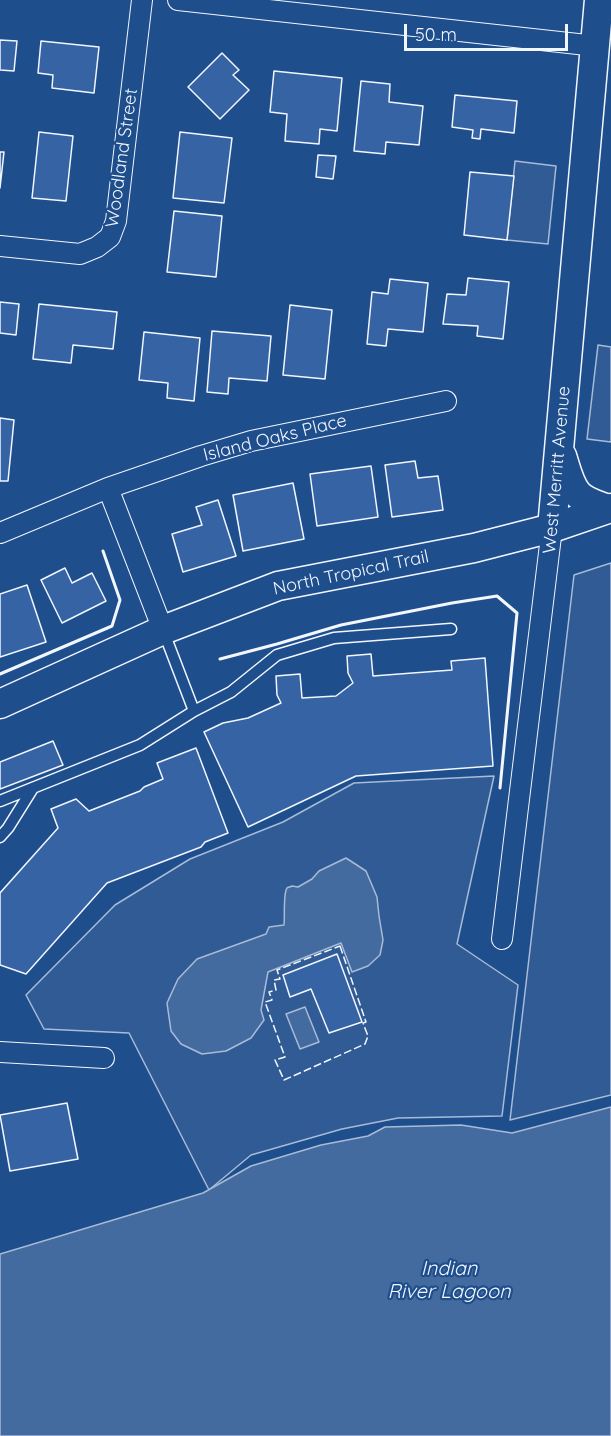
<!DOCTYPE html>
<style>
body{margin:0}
#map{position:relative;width:611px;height:1436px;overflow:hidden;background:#1f4e8c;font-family:Quicksand,sans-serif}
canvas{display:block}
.scale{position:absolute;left:404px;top:24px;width:164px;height:27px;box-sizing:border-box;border:3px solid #f2f6ff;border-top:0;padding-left:8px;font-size:18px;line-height:21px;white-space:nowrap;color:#f2f6ff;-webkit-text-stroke:4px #1f4e8c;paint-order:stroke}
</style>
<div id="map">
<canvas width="611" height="1436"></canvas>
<div class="scale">50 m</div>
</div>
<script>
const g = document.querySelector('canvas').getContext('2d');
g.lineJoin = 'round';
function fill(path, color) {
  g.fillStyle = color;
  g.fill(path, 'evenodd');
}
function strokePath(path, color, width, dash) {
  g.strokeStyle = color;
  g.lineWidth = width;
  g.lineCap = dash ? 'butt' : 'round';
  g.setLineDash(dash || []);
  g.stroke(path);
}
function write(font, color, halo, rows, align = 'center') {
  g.font = font + ' Quicksand,sans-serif';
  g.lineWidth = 4.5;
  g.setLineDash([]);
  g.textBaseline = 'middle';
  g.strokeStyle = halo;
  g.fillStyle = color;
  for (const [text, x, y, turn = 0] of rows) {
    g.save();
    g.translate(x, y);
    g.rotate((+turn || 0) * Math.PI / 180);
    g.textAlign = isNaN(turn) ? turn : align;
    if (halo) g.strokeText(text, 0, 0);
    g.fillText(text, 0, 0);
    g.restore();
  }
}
const built = new Path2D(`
 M515,161L556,166L548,244L507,240Z
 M598,345L611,347V442L587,439Z
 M611,563V1095L510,1120L574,575Z
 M494,776L457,944L518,985L502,1116L398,1118L342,1129L251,1155L209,1190L129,1033L44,1029L26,995L115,905L190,859L283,822L354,783Z`);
const water = new Path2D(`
 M346,858L366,871L377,897L379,916L383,940L380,955L368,966L352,972L341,943L268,972L261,1010L264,1020L251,1038L226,1051L202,1054L181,1044L171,1031L167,1003L178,979L197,959L266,934L269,927L284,925C285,917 283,893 287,888C288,887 290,887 292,886L298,887L312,879L319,871Z
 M305,1007L319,1042L300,1049L286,1014Z
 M611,1107V1436H0V1254L203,1193L251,1166L321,1145L368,1136L385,1127L461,1125L512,1133Z`);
const building = new Path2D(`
 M0,40L17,41L14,71L0,70Z
 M41,41L99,47L94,93L52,88L53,75L38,73Z
 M222,53L239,70L233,75L249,90L220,119L188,87Z
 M274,71L342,78L337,131L320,129L319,144L285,141L287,114L270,112Z
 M361,81L390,84L389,102L423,106L419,145L386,142L385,154L354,151Z
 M455,95L517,101L514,133L481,129L480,139L472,138L473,130L452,127Z
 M39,132L73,136L66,201L32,198Z
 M180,132L232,138L224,203L173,198Z
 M0,152H4L0,188Z
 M318,155L336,156L333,179L316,177Z
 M470,172L514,176L507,240L464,235Z
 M174,211L222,216L216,277L167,272Z
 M468,278L509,282L503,339L477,336L478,326L443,324L447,294L466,295Z
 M390,279L428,283L423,332L388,329L386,346L367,344L372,292L388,294Z
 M0,302L19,304L16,335L0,333Z
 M39,304L117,312L113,349L73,345L71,363L33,359Z
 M290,305L332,310L325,379L283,375Z
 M212,331L271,336L267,381L229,378L228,394L207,392Z
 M144,332L200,338L194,401L167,398L168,383L139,380Z
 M0,418L14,420L8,481H0Z
 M415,461L418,478L438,476L443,510L392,517L385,465Z
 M371,466L378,517L317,526L310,474Z
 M293,483L304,539L243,551L233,495Z
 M218,500L236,556L183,572L172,534L202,525L196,507Z
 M65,568L72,583L92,573L106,601L62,623L41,580Z
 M27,585L46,642L0,657V594Z
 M371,654L373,676L452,670L451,661L485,658L493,766L356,776L248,827L204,732L223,723L248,718L281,703L277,695L276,676L300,674L302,698L336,696L353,683L348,673L347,656Z
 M53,741L63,765L0,789V762Z
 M196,748L228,833L205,842L201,847L107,883L26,974L0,965V893L58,828L51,809L76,799L89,811L140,791L144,787L163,779L157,763Z
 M337,954L362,1022L329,1033L311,989L290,997L283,975Z
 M67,1103L78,1159L10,1171L0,1115Z`);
const lane = new Path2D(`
 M163,630L194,711L231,692L277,655L334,638L451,629
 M0,801L140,745L194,711
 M0,837L8,828L33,788`);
const street = new Path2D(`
 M178,0L596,46
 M0,246L80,254L97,247L110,237L116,221L142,0
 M108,488L163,630
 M0,533L108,488L201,456L251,441L446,401
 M502,939L552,528
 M0,1052L104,1058`);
const secondary = new Path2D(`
 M562,456C566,468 569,483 577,493C584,502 598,505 608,509
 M552,528L599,0
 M0,704L163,630L278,586L474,548L552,528L611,508`);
const fence = new Path2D(`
 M340,946L366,1022L363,1023L368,1036L365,1044L284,1080L275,1060L285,1057L265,1002L272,1000L269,992L276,990L274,980L280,979L277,970Z`);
const wall = new Path2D(`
 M220,659L277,644L341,625L452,603L497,596L517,613L500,788
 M0,674L112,626L120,600L103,551`);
const streetNames = [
 ["Woodland Street",122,158,-82],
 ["Island Oaks Place",275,438,-14],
 ["West Merritt Avenue",557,470,-85],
 ["North Tropical Trail",351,573,-12]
];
const waterNames = [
 ["Indian",449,1269],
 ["River Lagoon",449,1292]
];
fill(built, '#305b95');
strokePath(built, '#a8bbd7', 1.5);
fill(water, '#446ba0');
strokePath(water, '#a8bbd7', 1.5);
fill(building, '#3563a3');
strokePath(building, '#f2f6ff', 1.5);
strokePath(lane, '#f2f6ff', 13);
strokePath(street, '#f2f6ff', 22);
strokePath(secondary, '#f2f6ff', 31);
strokePath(lane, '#1f4e8c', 10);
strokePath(street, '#1f4e8c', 20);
strokePath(secondary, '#1f4e8c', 28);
strokePath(fence, '#f2f6ff', 1.5, [8, 3]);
strokePath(wall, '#f2f6ff', 3);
write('18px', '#f2f6ff', '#1f4e8c', streetNames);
write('italic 20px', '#f2f6ff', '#1f4e8c', waterNames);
</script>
